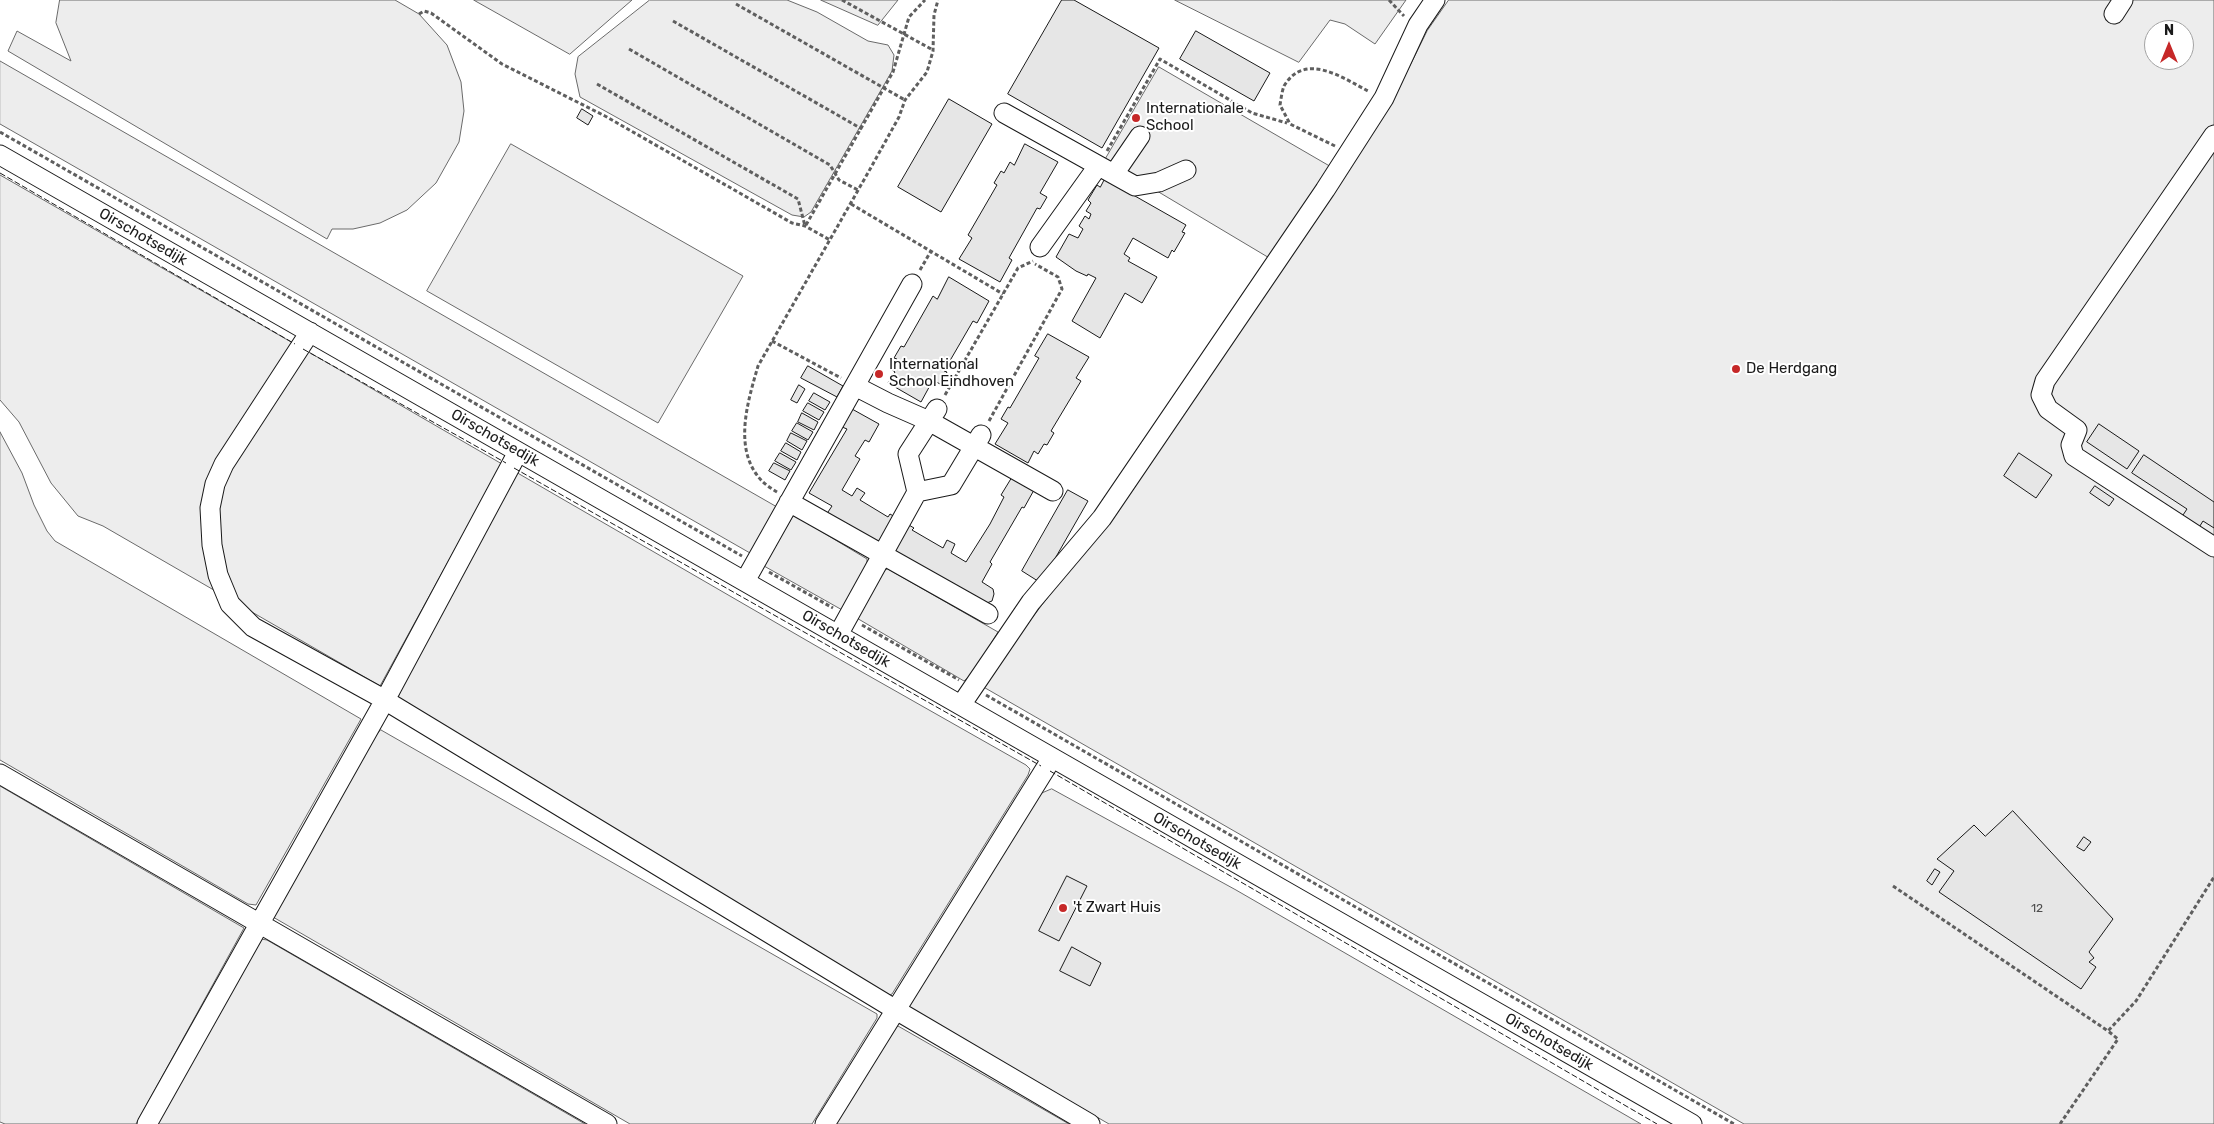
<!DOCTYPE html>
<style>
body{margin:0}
#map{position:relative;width:2214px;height:1124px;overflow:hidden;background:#fff;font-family:Rubik,sans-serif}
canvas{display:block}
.north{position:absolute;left:2144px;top:20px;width:50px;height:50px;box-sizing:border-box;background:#fff;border:1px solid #a3a3a3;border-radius:50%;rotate:0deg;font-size:14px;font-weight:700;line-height:20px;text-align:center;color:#1a1a1a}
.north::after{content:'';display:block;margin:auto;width:18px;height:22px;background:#c62828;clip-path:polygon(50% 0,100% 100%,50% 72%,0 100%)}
</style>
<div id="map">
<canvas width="2214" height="1124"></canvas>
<div class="north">N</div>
</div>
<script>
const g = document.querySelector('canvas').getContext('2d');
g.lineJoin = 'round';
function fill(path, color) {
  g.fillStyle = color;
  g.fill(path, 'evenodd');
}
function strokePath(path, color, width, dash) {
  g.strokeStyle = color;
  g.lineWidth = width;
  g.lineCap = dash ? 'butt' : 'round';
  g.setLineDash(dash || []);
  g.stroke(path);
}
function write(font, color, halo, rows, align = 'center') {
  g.font = font + ' Rubik,sans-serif';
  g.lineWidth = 4;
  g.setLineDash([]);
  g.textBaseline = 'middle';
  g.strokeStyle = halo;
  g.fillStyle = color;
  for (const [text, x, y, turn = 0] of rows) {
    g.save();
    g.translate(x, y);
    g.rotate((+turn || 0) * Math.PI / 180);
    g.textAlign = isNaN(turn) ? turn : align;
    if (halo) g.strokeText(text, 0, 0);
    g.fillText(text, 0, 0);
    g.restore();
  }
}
const built = new Path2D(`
 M60,0H395L419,14L447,45L461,82L464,111L459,142L436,183L407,210L380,223L353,229H332L327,239L8,51L17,31L71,61L56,23Z
 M474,0H632L570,54Z
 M650,0H787L817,12L868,41L888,45L894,55L892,71L811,212L804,217L792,215L580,97L575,74L578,57Z
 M821,0H898L878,25Z
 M1175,0H1406L1375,44L1345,24L1330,20L1299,62Z
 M1449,0H2214V1124H1744L980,685L1103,526L1315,218L1389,108L1427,31ZM2154,30H2184V60H2154Z
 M0,61L777,507L750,553L0,124Z
 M1159,67L1333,168L1271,259L1105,160Z
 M511,144L743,276L658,423L427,291Z
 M0,175L319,358L818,647L1026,765L1030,769L1028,775L892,994L888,996L640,851L398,697L500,467L380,686L103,526L78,516L51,483L19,422L0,400Z
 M0,432L22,473L34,505L47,531L55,541L361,719L256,905L248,904L0,760Z
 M794,515L867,559V571L844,611L764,566Z
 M888,569L998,632L973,673L964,681L855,617L879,573Z
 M381,730L877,1014V1018L812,1124H630L273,917L375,736Z
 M0,786L244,928L136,1124H5L0,1122Z
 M1052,789L1236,890L1641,1124H1109L909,1008L910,999L1040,794Z
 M261,939L267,940L585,1124H157Z
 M895,1026H898L1069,1124H833Z`);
const building = new Path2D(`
 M1062,0H1074L1159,48L1102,148L1008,94Z
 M1196,31L1270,73L1254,101L1180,59Z
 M949,99L992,124L941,212L898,187Z
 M582,109L593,116L588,125L577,118Z
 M1025,144L1058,162L1040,193L1047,197L1040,209L1037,208L1009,258L1012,260L1000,282L959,259L972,238L968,235L997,185L994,183L1001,171L1004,173L1010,162L1014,165Z
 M1105,179L1186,225L1182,232L1185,233L1174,252L1172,250L1168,258L1133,238L1124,254L1130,258L1128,261L1157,277L1142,303L1125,293L1100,338L1072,321L1096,278L1088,274L1087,276L1076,271L1056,257L1069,234L1078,238L1083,229L1079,226L1085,216L1089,219L1091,214L1086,211L1091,203L1088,200L1097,185L1100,187Z
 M949,277L989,301L977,323L973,321L944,371L947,372L940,384L933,380L921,402L888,383L895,372L891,369L897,359L894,358L901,346L904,347L933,296L937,299Z
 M1048,334L1089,357L1076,378L1081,381L1051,431L1054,433L1047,445L1044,444L1038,454L1034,451L1028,463L995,444L1008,423L1001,419L1008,407L1010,408L1039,358L1035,356Z
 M808,366L843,386L837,397L801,378Z
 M799,385L805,389L797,403L791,400Z
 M814,393L830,402L825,410L809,401Z
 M808,403L824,412L819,420L803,411Z
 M852,409L879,424L869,442L865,440L855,456L860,459L842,490L852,496L857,488L865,493L860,500L888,517L890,514L914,528L912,530L943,548L947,540L955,544L951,553L966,562L990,524L1004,497L1001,495L1012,477L1034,490L1024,508L1022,507L990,562L992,564L982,582L993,589L994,594L992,601L984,604L826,515L832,506L809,493L847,429L842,427Z
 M802,413L818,422L814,430L798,422Z
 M797,423L813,432L808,440L792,431Z
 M2099,424L2139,451L2127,469L2087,442Z
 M791,433L807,441L802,450L787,441Z
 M786,443L801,452L797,460L781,451Z
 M780,453L796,462L791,470L775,461Z
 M2019,453L2052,475L2036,498L2004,476Z
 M2144,455L2214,502V528L2203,521L2198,529L2181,518L2187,509L2132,473Z
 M774,463L790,471L785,480L769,471Z
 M2095,486L2114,499L2109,506L2090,493Z
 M1068,490L1088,501L1041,583L1022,571Z
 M2013,811L2113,919L2089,952L2094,958L2089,962L2096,967L2081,989L1939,892L1954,871L1937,859L1974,825L1985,836Z
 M2084,837L2091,842L2084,851L2077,847Z
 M1935,869L1940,872L1932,885L1927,881Z
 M1067,876L1087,886L1059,941L1039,931Z
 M1072,947L1101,963L1090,986L1060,971Z`);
const path = new Path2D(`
 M842,0L933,50
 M1389,0L1404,16
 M736,4L905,100
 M419,14L424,11L431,13L502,64L605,116L792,223L805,226L830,240
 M673,21L862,129
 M629,49L830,165L839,180L858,190
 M597,84L798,199L805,226
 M0,132L742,556
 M1335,146L1290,124L1280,105C1281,99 1282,91 1284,86C1305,51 1343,78 1368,91
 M1107,151L1160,59L1252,113L1287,123
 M851,204L1003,294
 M806,225L893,72L909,17L925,0
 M920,270L931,251
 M772,341L841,378
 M945,395L1018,268L1033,261
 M989,421L1062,289L1058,277L1035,264
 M777,492C772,489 766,485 762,481C732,450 748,401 758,366L869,171L899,117L905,100L927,72L933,51L934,15L938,0
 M769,572L833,608
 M862,625L959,680
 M986,695L1734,1124
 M1893,886L2108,1031L2136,1001L2214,877
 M2060,1124L2118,1039L2108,1031`);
const minor = new Path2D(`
 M2114,14L2123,0
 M1004,113L1135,186L1159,182L1186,170
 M2214,135L2045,381L2041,395L2048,409L2077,430L2071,445L2074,456L2214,547
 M0,155L1692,1124
 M1114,174L1140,136
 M1040,247L1098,166
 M310,332L224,464L215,484L210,508L212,545L218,575L230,604L253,627L378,696L896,1010L1090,1124
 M855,386L888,403L929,421L1053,491
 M917,492L951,485L981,435
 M789,502L988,614
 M745,581L912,284
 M838,635L917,492L908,454L937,409
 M961,705L1031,602L1102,518L1325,190L1384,98L1418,25L1435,0
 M0,774L607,1124
 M147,1124L385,700L518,452
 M825,1124L1052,758`);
const fence = new Path2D(`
 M0,173L295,344
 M303,349L506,463
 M514,468L1041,766
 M1050,771L1657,1124`);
const markers = [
 [1136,118,5,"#c62828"],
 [1736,369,5,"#c62828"],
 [879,374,5,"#c62828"],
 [1063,908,5,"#c62828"]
];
const numberNames = [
 ["12",2037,909]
];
const poiNames = [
 ["Internationale",1146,109],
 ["School",1146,126],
 ["International",889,365],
 ["School Eindhoven",889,382],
 ["De Herdgang",1746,369],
 ["'t Zwart Huis",1073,908]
];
const streetNames = [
 ["Oirschotsedijk",143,237,30],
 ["Oirschotsedijk",495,438,30],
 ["Oirschotsedijk",846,639,30],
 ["Oirschotsedijk",1197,841,30],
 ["Oirschotsedijk",1549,1042,30]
];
fill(built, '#ededed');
strokePath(built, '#6a6a6a', 1);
fill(building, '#e6e6e6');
strokePath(building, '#1a1a1a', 1);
strokePath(minor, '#1a1a1a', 21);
strokePath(path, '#5f5f5f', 3, [4, 2.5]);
strokePath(minor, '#fff', 19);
strokePath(fence, '#1a1a1a', 1, [6, 2.5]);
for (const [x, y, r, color] of markers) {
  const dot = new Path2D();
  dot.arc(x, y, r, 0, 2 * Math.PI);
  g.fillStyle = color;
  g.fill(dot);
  strokePath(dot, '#fff', 2);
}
write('12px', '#4d4d4d', null, numberNames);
write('15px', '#1a1a1a', '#fff', poiNames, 'left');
write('15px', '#1a1a1a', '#fff', streetNames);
</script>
